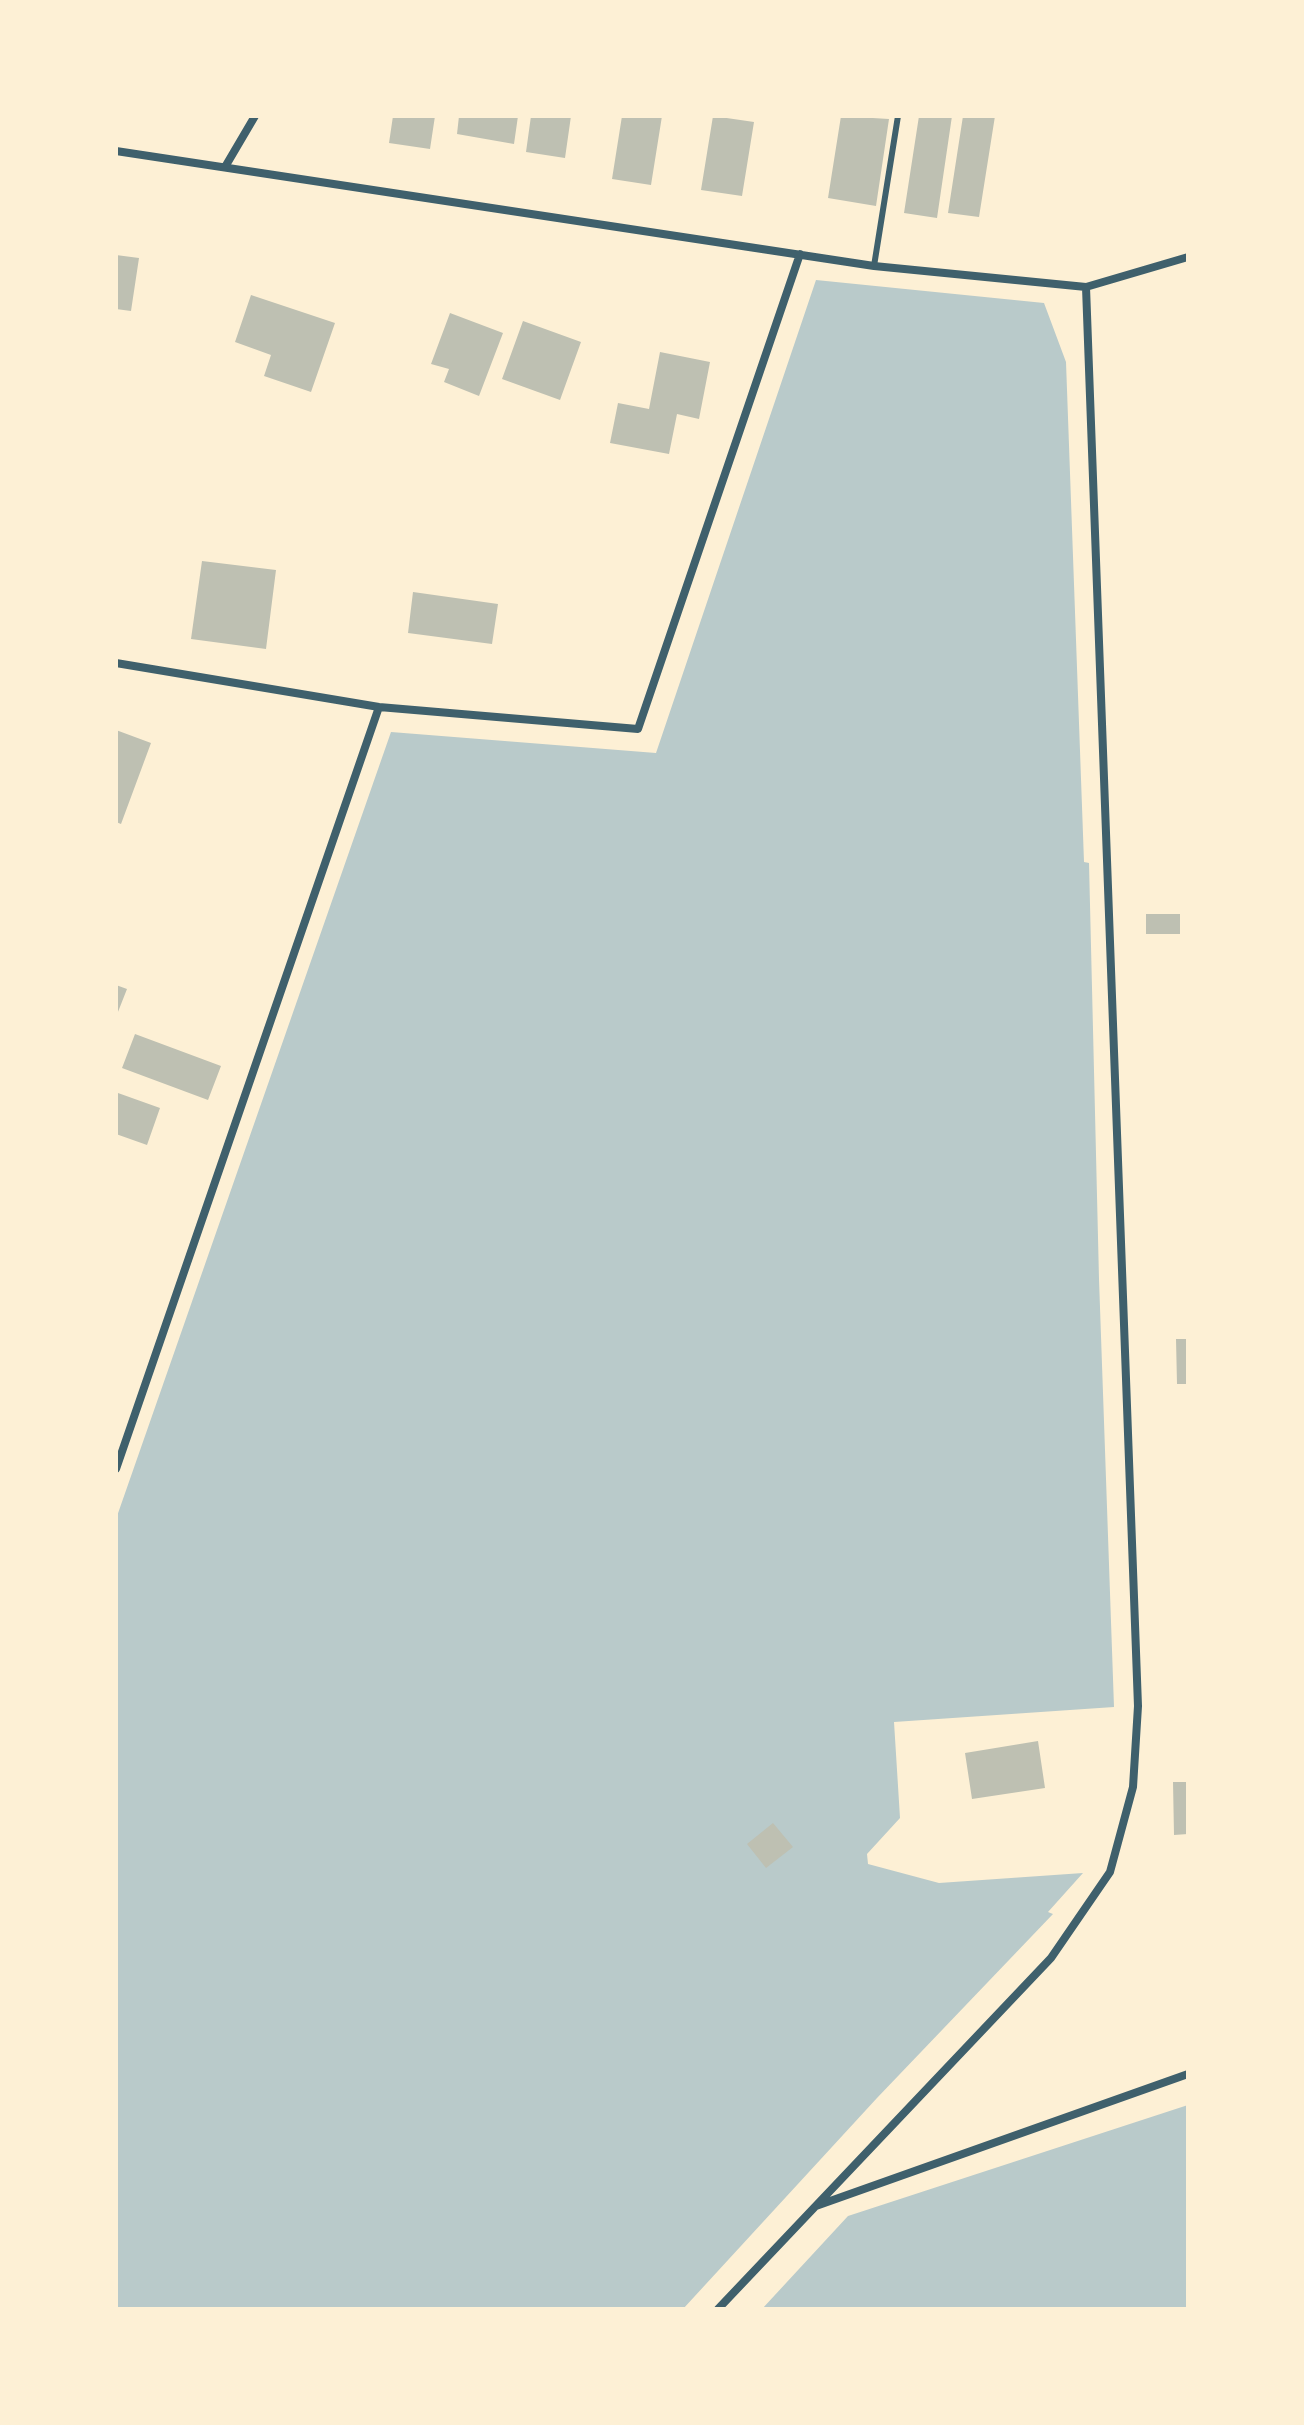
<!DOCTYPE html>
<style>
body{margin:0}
#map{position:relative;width:1304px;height:2425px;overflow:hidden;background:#fdf0d5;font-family:Rubik,sans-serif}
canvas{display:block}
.frame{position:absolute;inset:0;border:118px solid #fdf0d5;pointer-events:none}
</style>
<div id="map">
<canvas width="1304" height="2425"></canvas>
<div class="frame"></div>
</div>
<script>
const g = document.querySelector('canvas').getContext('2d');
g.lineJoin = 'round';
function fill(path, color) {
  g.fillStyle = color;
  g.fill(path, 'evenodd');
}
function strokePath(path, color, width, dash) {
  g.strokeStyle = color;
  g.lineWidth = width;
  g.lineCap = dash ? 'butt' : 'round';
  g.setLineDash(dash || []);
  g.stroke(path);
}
const green = new Path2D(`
 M816,280L1044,303L1066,362L1084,862L1089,863L1099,1279L1114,1707L894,1722L900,1818L867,1854L868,1864L939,1883L1083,1873L1048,1912L1053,1914L877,2098L683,2309H116V1519L391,732L656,753Z
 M1188,2105V2309H762L848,2216Z`);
const building = new Path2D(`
 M393,116H435L430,149L389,143Z
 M459,116H518L514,144L457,134Z
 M531,116H571L565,158L526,152Z
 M622,116H662L651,185L612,179Z
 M713,116L754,122L742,196L701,190Z
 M841,116L889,119L876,206L828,198Z
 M919,116H952L937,218L904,213Z
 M963,116H995L979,217L948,213Z
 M116,255L139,258L131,311L116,309Z
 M251,295L335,323L311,392L264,376L271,355L235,342Z
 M450,313L503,333L479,396L444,382L449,369L431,364Z
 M523,321L581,342L560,400L502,379Z
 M660,352L710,362L699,419L677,414L669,454L610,443L618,403L649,409Z
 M202,561L276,570L266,649L191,639Z
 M413,592L498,604L492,644L408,633Z
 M116,730L151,743L121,824L116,822Z
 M1146,914H1180V934H1146Z
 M116,985L127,989L116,1017Z
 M135,1034L221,1066L208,1100L122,1068Z
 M118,1093L160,1108L147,1145L116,1134Z
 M1176,1339H1188V1384H1177Z
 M1038,1741L1045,1788L972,1799L965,1753Z
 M1173,1782H1188V1834L1174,1835Z
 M773,1823L793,1847L766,1868L747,1844Z`);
const service = new Path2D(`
 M874,266L898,116`);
const minor = new Path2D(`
 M116,151L874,266L1086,287L1188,257
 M225,167L255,116
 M116,663L379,707L638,729L800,254
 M116,1469L379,707
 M816,2206L1188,2074
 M718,2309L1051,1958L1110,1872L1133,1787L1138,1706L1086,287`);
fill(green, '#b9caca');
fill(building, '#bec0b2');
strokePath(service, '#3f606c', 6);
strokePath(minor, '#3f606c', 8);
</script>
